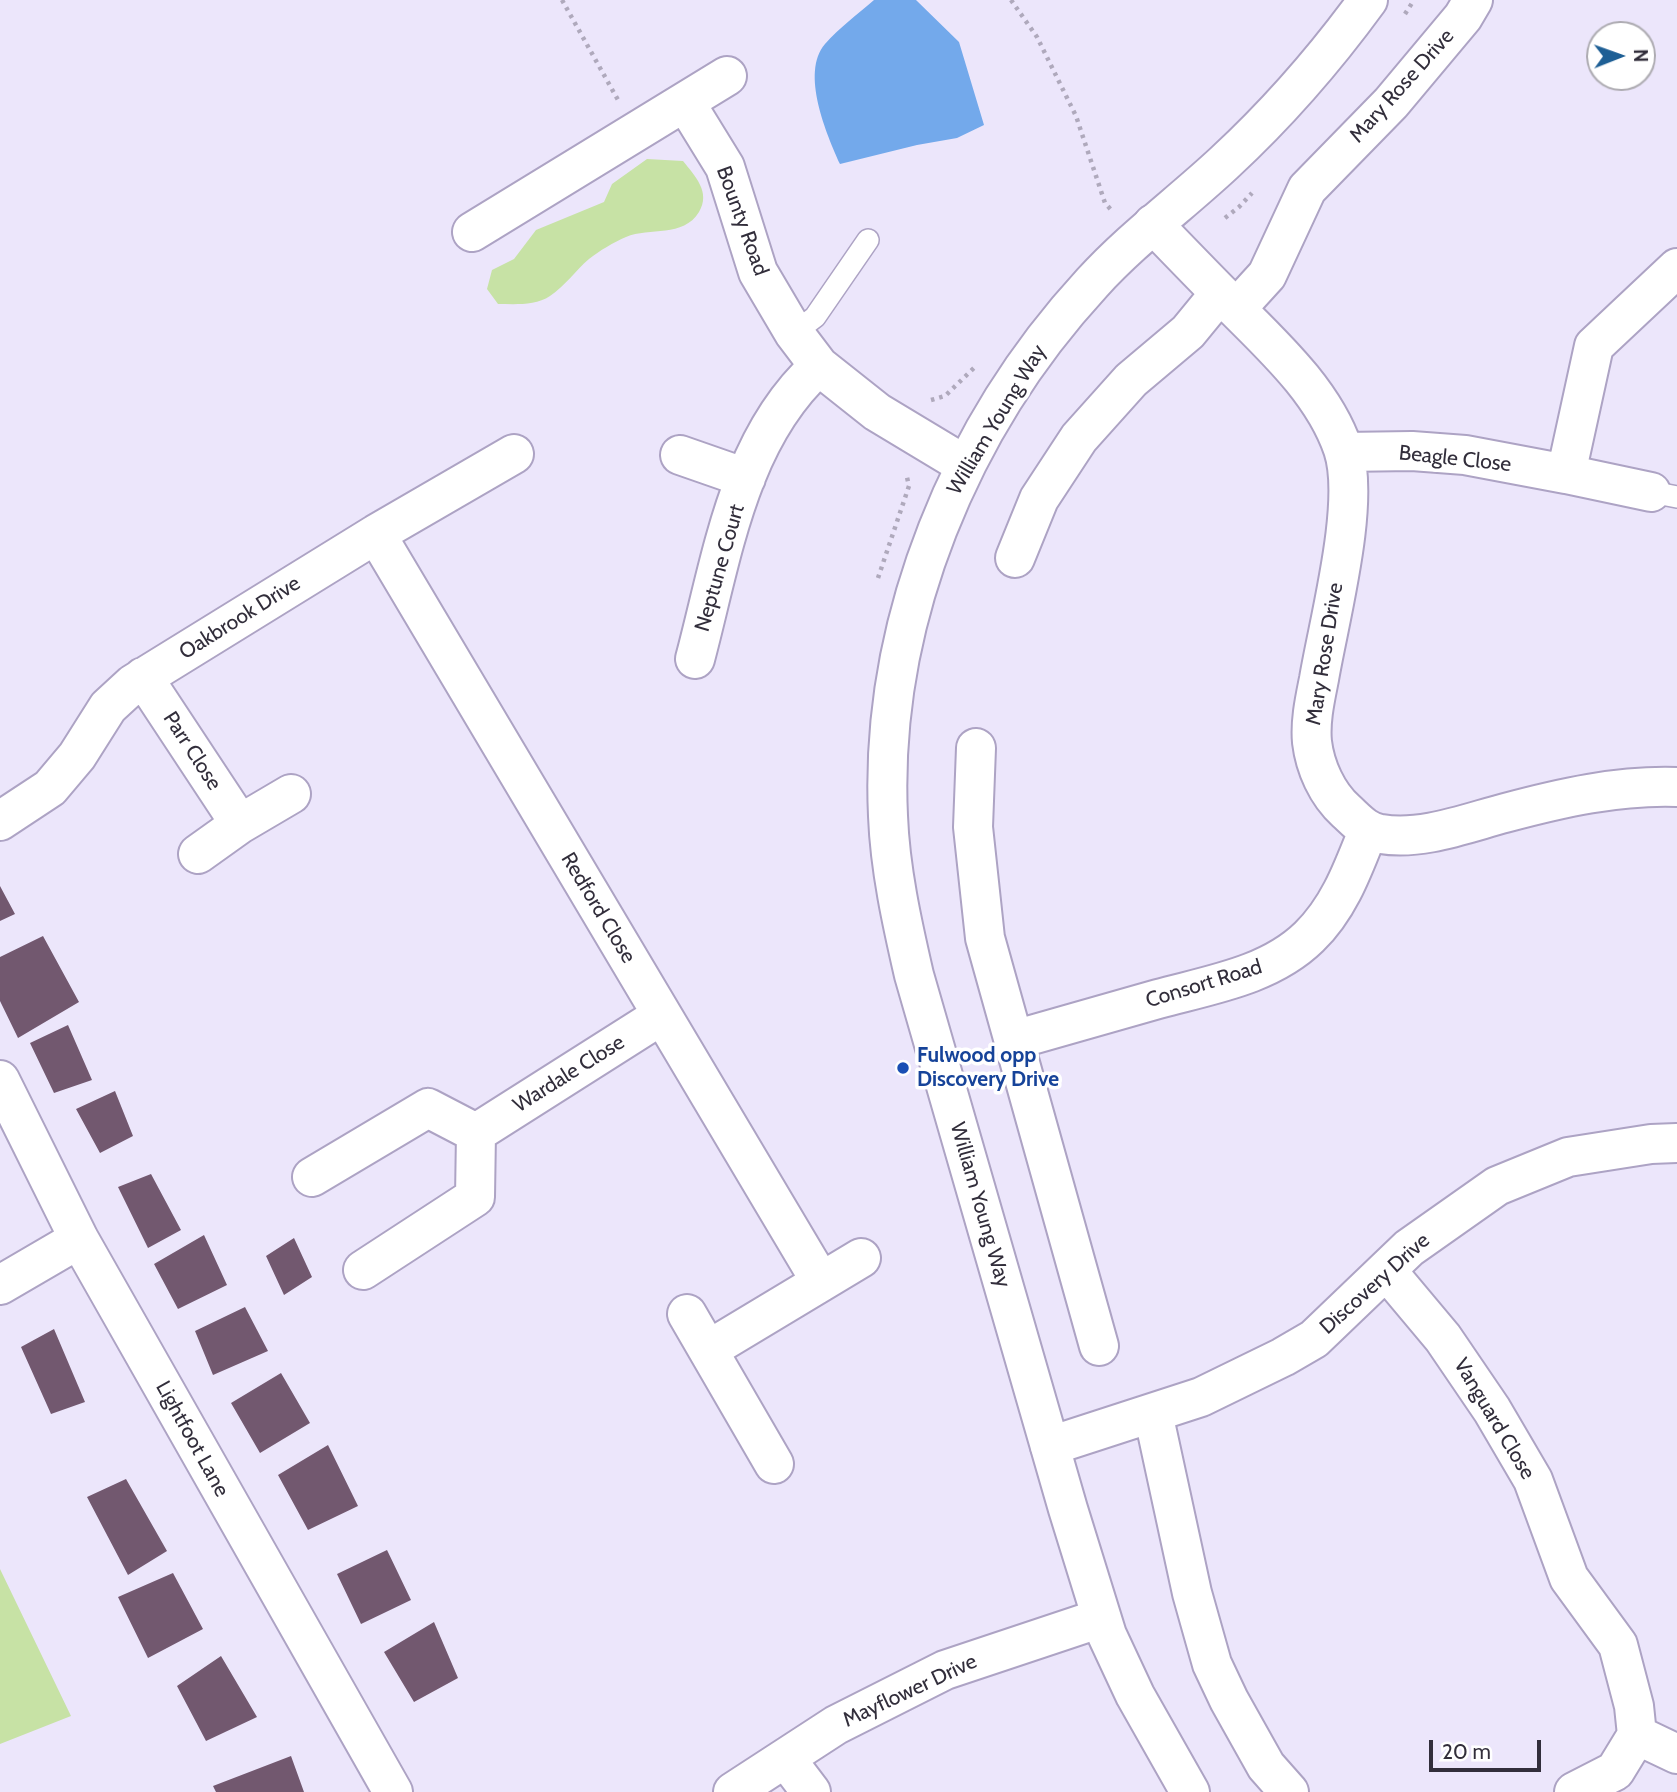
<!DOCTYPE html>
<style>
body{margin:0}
#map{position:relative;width:1677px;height:1792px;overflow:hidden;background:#ece6fb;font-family:Cabin,sans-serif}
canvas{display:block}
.north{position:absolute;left:1586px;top:21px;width:70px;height:70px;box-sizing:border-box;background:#fff;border:2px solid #adabb1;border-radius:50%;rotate:89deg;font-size:19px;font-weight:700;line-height:28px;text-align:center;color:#322e3b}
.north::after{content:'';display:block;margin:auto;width:24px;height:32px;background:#1e5f95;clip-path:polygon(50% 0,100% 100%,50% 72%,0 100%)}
.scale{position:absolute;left:1429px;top:1740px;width:112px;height:32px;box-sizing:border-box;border:4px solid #322e3b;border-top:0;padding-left:9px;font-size:21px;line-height:24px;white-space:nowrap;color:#322e3b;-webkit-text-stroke:5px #fff;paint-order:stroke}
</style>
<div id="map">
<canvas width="1677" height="1792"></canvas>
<div class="north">N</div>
<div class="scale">20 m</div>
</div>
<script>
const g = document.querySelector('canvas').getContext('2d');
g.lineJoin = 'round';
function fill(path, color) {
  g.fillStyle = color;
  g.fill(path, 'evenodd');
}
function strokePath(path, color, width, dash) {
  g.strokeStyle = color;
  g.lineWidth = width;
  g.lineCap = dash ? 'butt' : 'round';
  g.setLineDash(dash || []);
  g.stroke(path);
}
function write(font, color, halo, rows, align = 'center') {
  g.font = font + ' Cabin,sans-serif';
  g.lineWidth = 7;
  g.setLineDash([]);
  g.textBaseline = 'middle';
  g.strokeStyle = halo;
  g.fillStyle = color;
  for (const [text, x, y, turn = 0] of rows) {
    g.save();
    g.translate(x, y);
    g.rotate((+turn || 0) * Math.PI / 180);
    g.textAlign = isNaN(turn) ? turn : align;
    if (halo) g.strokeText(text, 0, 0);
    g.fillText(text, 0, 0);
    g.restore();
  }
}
const green = new Path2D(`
 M647,159L683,161C695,176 711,192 699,212C683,238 650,227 626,237C614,242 599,251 589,259C576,270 565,286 550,296C535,306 515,304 498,304L487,289L492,270L514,259L536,230L604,202L612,184Z
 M0,1569L71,1716L0,1744Z`);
const water = new Path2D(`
 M874,0H916L959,42L984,125L957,138L917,145L840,164C827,135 800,73 825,44C839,28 858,14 874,0Z`);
const building = new Path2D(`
 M0,886L15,914L0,921Z
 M43,936L79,1002L18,1038L0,1001V957Z
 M68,1025L92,1080L54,1093L30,1043Z
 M115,1091L133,1136L100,1153L76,1109Z
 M151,1174L181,1230L148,1248L118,1187Z
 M204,1235L227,1285L178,1309L154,1264Z
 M294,1238L312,1277L284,1295L266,1256Z
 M245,1307L268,1351L213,1375L195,1331Z
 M54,1329L85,1402L51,1414L21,1347Z
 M281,1373L310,1423L260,1453L231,1403Z
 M328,1445L358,1506L308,1530L278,1475Z
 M126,1479L167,1551L128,1575L87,1497Z
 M387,1550L411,1600L361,1624L337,1574Z
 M173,1573L203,1629L148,1658L118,1597Z
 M434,1622L458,1678L414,1702L384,1652Z
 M221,1656L257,1717L206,1741L177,1686Z
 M291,1756L304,1792H216L213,1786Z`);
const path = new Path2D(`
 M562,0L618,100
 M1011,0L1037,37L1076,116L1105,203L1113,212
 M1405,14L1414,0
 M1225,218L1239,207L1252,193
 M931,400L945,396L976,366
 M878,578L909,486L906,473`);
const lane = new Path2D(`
 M794,333L815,317L868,240
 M1651,492L1677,497`);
const street = new Path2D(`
 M685,102L725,167L758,272L794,333L819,366L877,412L965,465
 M1153,224C1180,252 1207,280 1234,307C1275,348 1324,393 1343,449C1361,503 1329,620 1319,679C1315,699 1310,721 1312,742C1315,767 1327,794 1346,811C1357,821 1366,832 1381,834C1421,841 1467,823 1505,813C1561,798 1618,785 1677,787
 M472,232L727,76
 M1236,309L1267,275L1307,189L1391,103L1463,17L1473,0
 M1344,452L1412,451L1465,455L1566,474L1594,346L1677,268
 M680,455L746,478
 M1566,474L1651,492
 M376,534L821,1282
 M1015,558L1039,499L1079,438L1131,380L1188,332L1220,293
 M695,659C722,558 738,439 819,366
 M143,677L240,824
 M976,748L973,827L985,938L1099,1346
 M0,821L50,788L77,756L108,707L133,684L376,534L514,454
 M198,854L240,824L291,794
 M1014,1040C1062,1026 1110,1013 1158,999C1209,985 1269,976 1309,937C1339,908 1353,869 1368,831
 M0,1080L79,1239L393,1792
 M476,1133L662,1015
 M312,1177L428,1108L476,1133L475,1197L363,1270
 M1386,1270L1443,1338L1492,1410L1533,1480L1569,1578L1618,1645L1634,1706L1637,1735L1615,1771L1574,1792
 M0,1285L79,1239
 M687,1314L774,1464
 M708,1350L861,1258
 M1153,1413L1192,1593L1212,1664L1229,1700L1266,1766L1289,1792
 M1050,1446L1201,1397L1283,1357L1314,1339L1409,1248L1497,1186L1568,1157L1651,1144L1677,1143
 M1637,1735L1677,1754
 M786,1759L811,1792
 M733,1792L836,1725L945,1670L1101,1618`);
const secondary = new Path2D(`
 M1190,1792L1135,1695L1107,1635L1068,1509L914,975C902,923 890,869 888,816C879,621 961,425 1092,283C1132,239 1180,204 1224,163C1277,114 1325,59 1368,0`);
const markers = [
 [903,1068,7,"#1a4fb4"]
];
const streetNames = [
 ["Mary Rose Drive",1402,86,-48],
 ["Bounty Road",742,221,70],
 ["William Young Way",997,420,-59],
 ["Beagle Close",1455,459,6],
 ["Neptune Court",720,568,-74],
 ["Oakbrook Drive",240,618,-32],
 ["Mary Rose Drive",1325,654,-81],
 ["Parr Close",192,751,57],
 ["Redford Close",598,908,59],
 ["Consort Road",1204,984,-17],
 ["Wardale Close",569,1074,-32],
 ["William Young Way",980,1205,74],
 ["Discovery Drive",1375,1284,-42],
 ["Vanguard Close",1494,1419,59],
 ["Lightfoot Lane",192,1439,61],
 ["Mayflower Drive",910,1691,-25]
];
const transitNames = [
 ["Fulwood opp",917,1056],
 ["Discovery Drive",917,1080]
];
fill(green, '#c7e2a5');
fill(water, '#73a9eb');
fill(building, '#72586f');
strokePath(lane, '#ada3c4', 24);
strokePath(street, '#ada3c4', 42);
strokePath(secondary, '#ada3c4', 42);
strokePath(path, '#afa9bc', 4.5, [3.5, 5]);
strokePath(lane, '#fff', 21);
strokePath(street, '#fff', 38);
strokePath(secondary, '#fff', 38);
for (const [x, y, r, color] of markers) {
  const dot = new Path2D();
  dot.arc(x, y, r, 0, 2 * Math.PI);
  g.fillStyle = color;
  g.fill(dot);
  strokePath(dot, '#fff', 2.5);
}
write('21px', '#322e3b', '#fff', streetNames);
write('bold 21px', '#164399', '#fff', transitNames, 'left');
</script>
